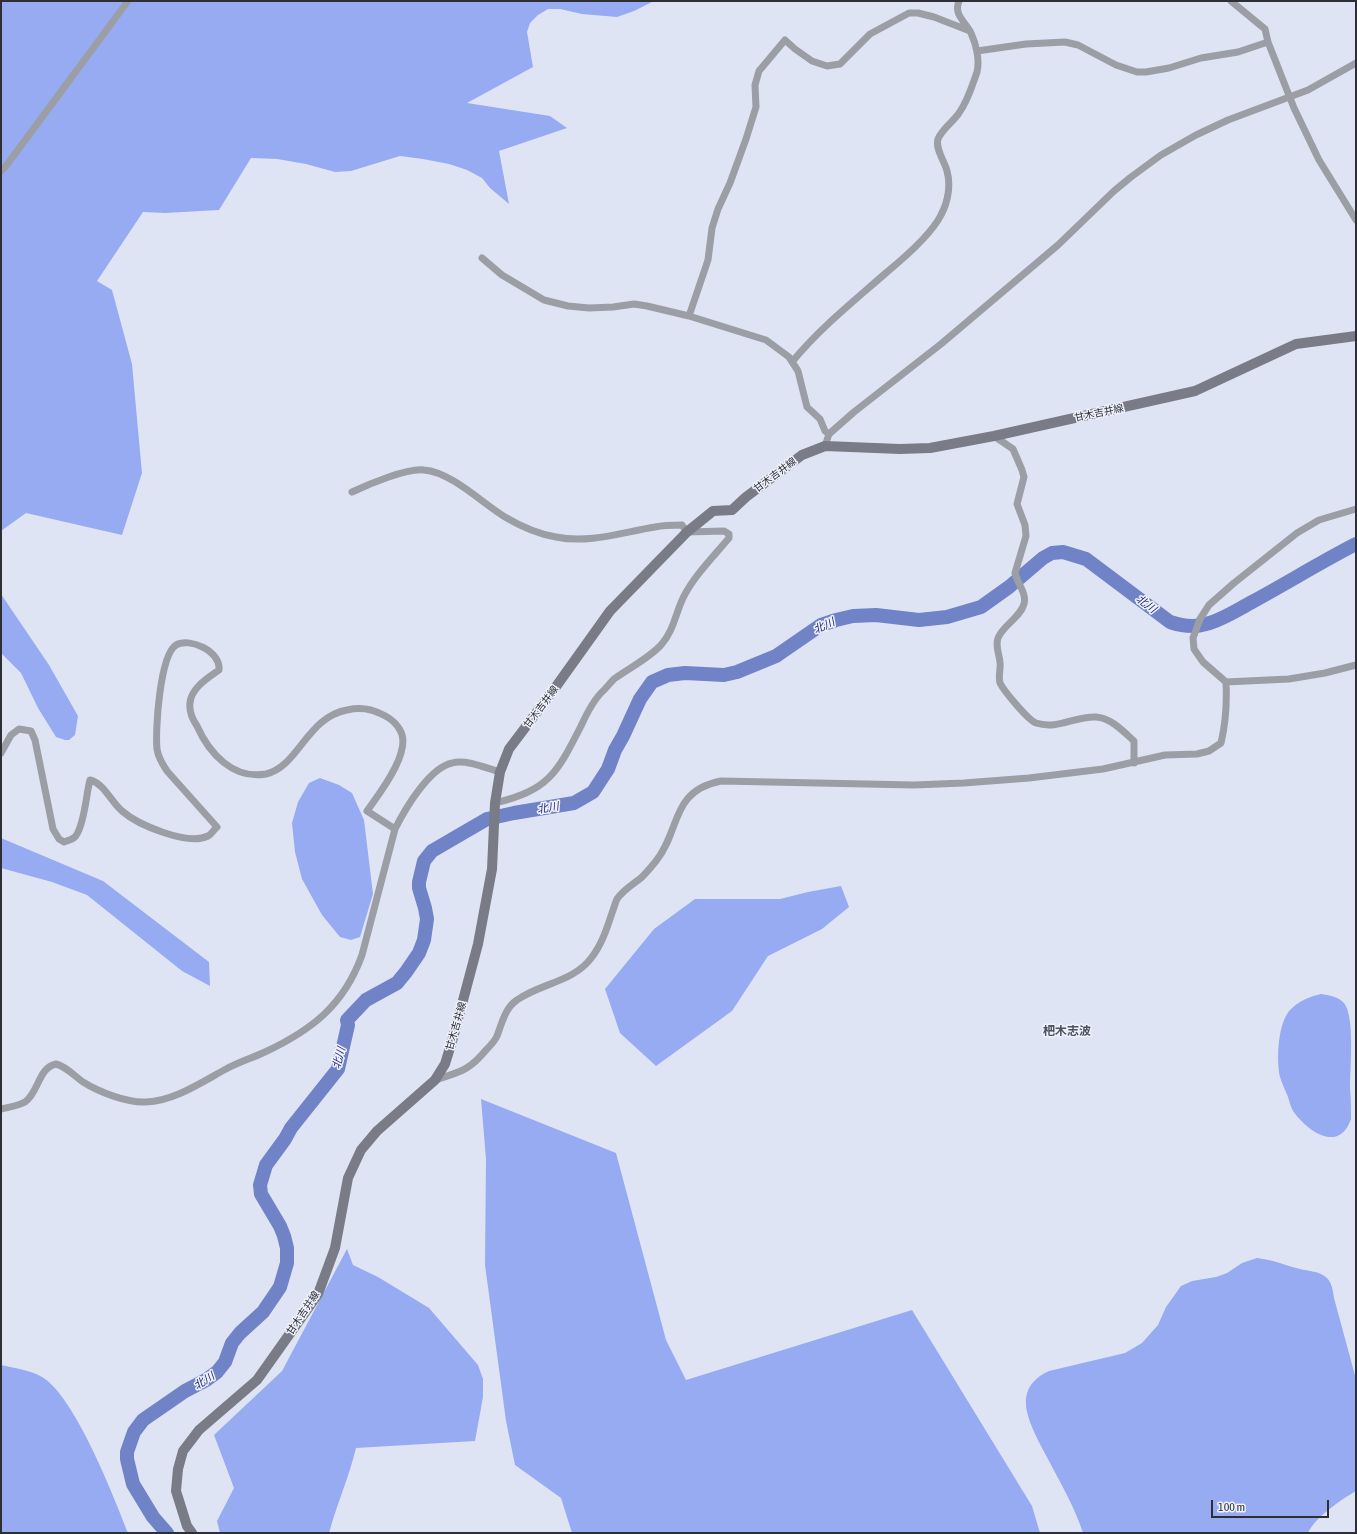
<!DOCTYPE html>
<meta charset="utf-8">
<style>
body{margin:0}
#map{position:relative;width:1357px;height:1534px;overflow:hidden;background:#dfe4f5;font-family:"Asap Condensed",sans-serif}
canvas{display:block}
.frame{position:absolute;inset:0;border:2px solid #2d2f35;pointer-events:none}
.scale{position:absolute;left:1211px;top:1500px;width:118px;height:18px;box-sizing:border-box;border:2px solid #2d2f35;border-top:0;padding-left:5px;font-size:12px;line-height:14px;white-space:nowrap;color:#2d2f35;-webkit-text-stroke:3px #eff2fc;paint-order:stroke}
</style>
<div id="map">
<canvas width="1357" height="1534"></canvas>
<div class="frame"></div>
<div class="scale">100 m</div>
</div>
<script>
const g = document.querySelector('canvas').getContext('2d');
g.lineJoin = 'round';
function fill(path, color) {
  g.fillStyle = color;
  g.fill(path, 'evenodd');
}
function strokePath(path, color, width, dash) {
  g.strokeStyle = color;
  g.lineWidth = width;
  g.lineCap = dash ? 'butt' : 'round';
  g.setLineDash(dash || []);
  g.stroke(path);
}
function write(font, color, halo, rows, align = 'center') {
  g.font = font + ' "Asap Condensed","Noto Sans JP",sans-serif';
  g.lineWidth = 3;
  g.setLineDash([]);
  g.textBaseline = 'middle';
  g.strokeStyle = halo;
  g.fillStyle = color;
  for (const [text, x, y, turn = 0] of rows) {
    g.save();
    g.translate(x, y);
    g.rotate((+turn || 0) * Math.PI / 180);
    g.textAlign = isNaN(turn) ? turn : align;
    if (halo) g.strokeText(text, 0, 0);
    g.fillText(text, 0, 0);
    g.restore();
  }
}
const forest = new Path2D(`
 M1,1H654L634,11L617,17L582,14L560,9H548L538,15L530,23L527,32L533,67L467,103L550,116L567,128L499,151L509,204L490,188L482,178L467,170L449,164L423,159L400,156L351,171L335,172L306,164L277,159L251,158L219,210L165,213L143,212L97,281L112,290L132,364L142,473L122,535L26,513L1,531Z
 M1,594L49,665L78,716L75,735L69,740H65L56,737L38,708L21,673L1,653Z
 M320,778L339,785L352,793L364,820L373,894L360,937L351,940L340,937L322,915L302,879L295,852L292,823L298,802L309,783Z
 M1,838L103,881L209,962L210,986L182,971L87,895L52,882L1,868Z
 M841,886L849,907L822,929L768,956L732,1011L656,1066L620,1033L605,989L654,929L695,899H780L808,892Z
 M1321,994C1329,995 1339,997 1344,1003C1355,1016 1350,1070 1350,1088C1351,1099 1351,1109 1351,1119C1339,1154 1307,1131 1293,1111C1291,1107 1289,1101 1288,1097C1285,1090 1282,1083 1280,1077C1276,1059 1278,1021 1291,1009C1299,1001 1311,996 1321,994Z
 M481,1099L616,1153L666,1340L686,1380L912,1310L1032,1506L1040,1533H572L561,1498L515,1465L506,1421L485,1265L486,1159Z
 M347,1249L353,1265L378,1277L429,1308L478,1365L483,1379V1397L475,1441L356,1448C349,1477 337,1504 329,1533H220L217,1521L234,1488L214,1435L282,1371Z
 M1257,1258C1274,1260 1284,1265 1300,1269C1308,1271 1320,1271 1327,1278C1332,1283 1333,1291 1334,1298L1356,1379V1491C1341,1500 1315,1517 1308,1533H1083C1075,1508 1061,1484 1049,1461C1040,1443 1024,1418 1026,1398C1028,1384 1038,1376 1049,1371L1125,1353L1142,1343L1158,1325L1166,1307L1181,1286L1192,1281L1216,1277L1227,1273L1242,1263Z
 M1,1365C14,1368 30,1370 42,1377C74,1395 114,1497 128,1533H1Z`);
const river = new Path2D(`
 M167,1533L153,1517L133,1484L127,1459V1452L134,1432L143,1420L185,1391L206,1380L217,1372L225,1362L232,1343L240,1333L263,1312L280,1287L287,1263V1248L284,1236L280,1226L261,1194L260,1185L266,1165L285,1139L291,1128L338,1069L348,1025L347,1020L366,1000L397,983L406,972L419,953L424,940L427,919L425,908L419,888V882L424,861L432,851L487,819L514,813L574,803L593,792L608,769L615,750L623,736L640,699L652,682L668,675L685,673L724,675L737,672L776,656L821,625L836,620L853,616L876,615L919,620L947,617L981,607L1009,587L1043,558L1052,553L1063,552L1086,559L1170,622C1182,626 1193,628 1206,624C1222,620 1237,610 1252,602C1287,583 1321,562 1356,544`);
const street = new Path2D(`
 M1231,1L1265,29L1268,42L1294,108L1319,160L1356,220
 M977,51L1026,44L1065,42L1078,45L1116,65L1137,72H1146L1169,68L1201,58L1238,52L1268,42
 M1,171L6,166L128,1
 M482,258L502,275L544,300L568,306L589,308L613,307L634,304L647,306L689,316L766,340L789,357L798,371L807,407L820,419L825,431L829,434
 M689,316L708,260L712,228L718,209L730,183L746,139L756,107L755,85L759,71L785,40L795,49L812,61L827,66L840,64L870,34L909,13H918L934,17L970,31
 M792,362C820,328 854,301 887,272C904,258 931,235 941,215C948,202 951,185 947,171C945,162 935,149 938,139C942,129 953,122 959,113C968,101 972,86 977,72C980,60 976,44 971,33C966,22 953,15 959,1
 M994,436L1013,449L1022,470L1024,477L1017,504L1025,525L1026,536L1015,573C1017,583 1027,593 1024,604C1020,618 1003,625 998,638C995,646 999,653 1000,662C1001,668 998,676 1000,683C1004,691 1028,720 1036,723C1058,730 1075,716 1096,717C1111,718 1123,731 1134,741V763
 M825,446L829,434L854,412L941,344L1058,245L1114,191L1131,177L1161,155L1196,135L1228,120L1308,90L1356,63
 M352,492C369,484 407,468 424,470C451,472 482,503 505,517C520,526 538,534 556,537C589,544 623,532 655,527C664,525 673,525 682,525L687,532L724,531L729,534V538C713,557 694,576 683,598C675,615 674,630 661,645C648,659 629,668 614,679C611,682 607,687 604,690C595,698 586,715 581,726C557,773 549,790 495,803
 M1356,509L1319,520L1297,533L1234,583L1209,605L1200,619L1193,638L1194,649L1203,662L1226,682L1289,679L1325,673L1356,665
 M1,753L11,735L19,729L31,731L35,740L53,829L59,839L64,842C69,840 75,839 77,834C85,820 86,795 90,780C104,783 111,802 122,811C138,825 188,846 208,836C212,834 214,829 217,827L167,771C163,765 158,757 157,749C155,730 160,655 176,645C189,637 221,651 219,670C208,678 191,688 190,703C189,711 193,720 197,726C209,753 233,780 266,774C298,767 307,717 347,710C356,708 363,708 371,710C383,714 394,719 400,730C413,751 379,794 367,811L395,829
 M435,1080C459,1072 469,1071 486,1050C490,1046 495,1041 497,1036C502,1023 505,1008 517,1000C541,983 574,982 592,957C602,944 607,928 612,913C614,908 615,903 617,899C624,889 634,884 642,877C647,872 652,866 656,861C681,830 670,791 721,781L914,785L964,783L1029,778L1103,769L1165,755L1197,754L1209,751L1221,743C1226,722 1227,703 1226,682
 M1,1109C9,1107 18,1106 25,1102C39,1092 38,1068 56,1064C67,1067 73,1075 83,1082C99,1092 127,1103 146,1102C174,1101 202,1082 226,1069C239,1062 252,1058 265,1052C312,1030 344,1005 362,955L395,829C405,809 429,768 452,763C466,759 486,768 500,772`);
const secondary = new Path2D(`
 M192,1533L187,1526L176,1491L178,1469L183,1451L199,1430L257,1380L318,1294L335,1248L348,1178L361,1150L377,1131L435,1080L445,1064L453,1038L478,944L492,869L495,803L500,772L509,749L555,688L610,611L687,532L713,511L732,510L746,497L802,455L825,446L900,449L930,448L994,436L1195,391L1296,344L1356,336`);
const streetNames = [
 ["甘木吉井線",1099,413,-12],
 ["甘木吉井線",775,475,-37],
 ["甘木吉井線",541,707,-53],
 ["甘木吉井線",456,1026,-74],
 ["甘木吉井線",303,1313,-56]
];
const waterNames = [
 ["北川",1146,604,37],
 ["北川",824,626,-25],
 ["北川",548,808,-10],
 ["北川",339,1058,-75],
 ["北川",204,1381,-33]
];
const quarterNames = [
 ["杷木志波",1067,1031]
];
fill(forest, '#97abf2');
strokePath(river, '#7183c7', 14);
strokePath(street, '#9c9ea5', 7);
strokePath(secondary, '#797c86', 10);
write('10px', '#2d2f35', '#eff2fc', streetNames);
write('italic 11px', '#1f2878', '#eff2fc', waterNames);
write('bold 12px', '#4c515e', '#eff2fc', quarterNames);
</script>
